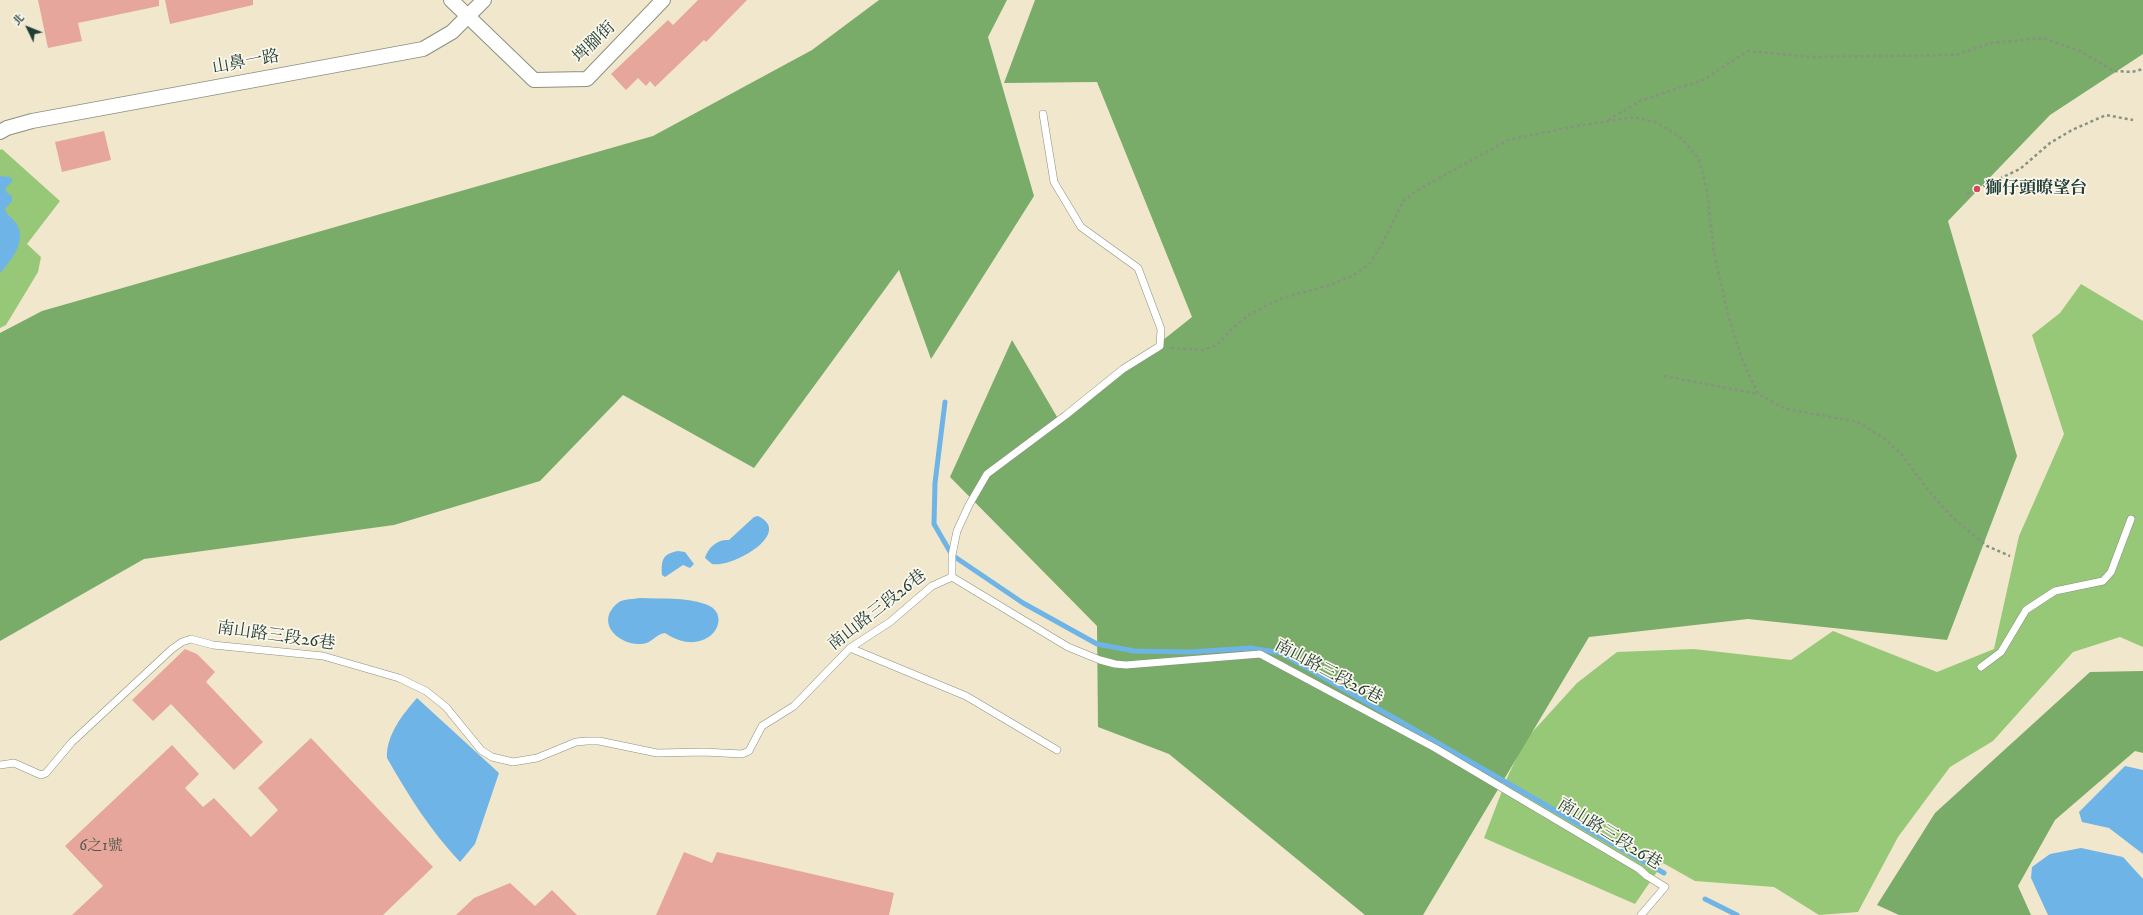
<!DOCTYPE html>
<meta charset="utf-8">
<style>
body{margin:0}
#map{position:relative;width:2143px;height:915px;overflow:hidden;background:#f1e7cc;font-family:"IM FELL DW Pica","Noto Serif TC",serif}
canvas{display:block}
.north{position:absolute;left:8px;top:8px;width:40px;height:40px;-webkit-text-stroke:3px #fbf7ec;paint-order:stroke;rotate:313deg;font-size:11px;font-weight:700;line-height:16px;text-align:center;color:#1f3d34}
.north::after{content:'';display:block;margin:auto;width:14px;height:18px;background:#1f3d34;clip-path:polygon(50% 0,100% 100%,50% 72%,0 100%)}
</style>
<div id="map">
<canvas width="2143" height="915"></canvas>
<div class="north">北</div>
</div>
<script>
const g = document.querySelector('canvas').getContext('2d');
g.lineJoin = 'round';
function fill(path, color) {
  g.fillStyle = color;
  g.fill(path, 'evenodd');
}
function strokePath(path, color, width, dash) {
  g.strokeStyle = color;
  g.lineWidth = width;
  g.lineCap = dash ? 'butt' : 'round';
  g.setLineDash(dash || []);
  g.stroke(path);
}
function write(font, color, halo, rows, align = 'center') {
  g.font = font + ' "IM FELL DW Pica","Noto Serif TC",serif';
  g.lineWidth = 3.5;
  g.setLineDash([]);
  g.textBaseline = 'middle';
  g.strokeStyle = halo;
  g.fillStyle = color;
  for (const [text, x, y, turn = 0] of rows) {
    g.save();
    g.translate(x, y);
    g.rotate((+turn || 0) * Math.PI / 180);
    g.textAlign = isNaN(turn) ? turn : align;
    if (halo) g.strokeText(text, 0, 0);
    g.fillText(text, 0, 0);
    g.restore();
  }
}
const green = new Path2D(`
 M2,149L60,201L27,244L41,257L38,272L6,325L0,328V150Z
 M2081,284L2143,321V647L2120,637L2073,652L1993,741L1950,767L1898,837L1858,912L1819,915L1774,887L1695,881L1663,863L1635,904L1484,838L1507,778L1525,740L1577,683L1617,652L1694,649L1791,660L1833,631L1937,672L1994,649L2019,536L2064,434L2032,335L2060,313Z`);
const forest = new Path2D(`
 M879,0H1007L988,37L1034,196L931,359L899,270L754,468L623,395L540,481L394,525L144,559L0,641V333L42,311L653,136L812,50Z
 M1035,0H2143V54L2050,115L1948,221L2017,456L1947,640L1748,619L1589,637L1423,915H1365L1169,754L1098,727L1097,626L950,477L1012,340L1060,422L1192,317L1097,82L1004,83Z
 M2143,671V753L2135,751L2055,820L2018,886L2031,915H1899L1877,905L1935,813L2090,672Z`);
const water = new Path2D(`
 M0,176L10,177L13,180L6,188V192L12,196V201L5,209C7,216 12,217 16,223C28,240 11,261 0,273Z
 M758,516C794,533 733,568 712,564L705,558C708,547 718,539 729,540L754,517Z
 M678,551L685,552L694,564L690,568L683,565L665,577L662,575C661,559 663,554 678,551Z
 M640,598C661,599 685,597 705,604C737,614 708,662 665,633C655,634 652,644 641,644C617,645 594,621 619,602C624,599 634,599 640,598Z
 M417,698L499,773L475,844L460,862C430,830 408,795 387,758C386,735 403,714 417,698Z
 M2125,766L2143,770V854L2109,828L2082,822L2079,812Z
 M2081,848L2123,857L2143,879V915H2048L2031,878L2032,867L2050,854Z`);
const stream = new Path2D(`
 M945,402L935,483L934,524L952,555L1023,603L1097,644L1134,651L1190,652L1251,648L1281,653L1664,873
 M1705,899L1737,915`);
const building = new Path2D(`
 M38,0H159V6L78,23L82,41L48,48Z
 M165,0H253V5L170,24Z
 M698,0H747L706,42L704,40L655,87L650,81L646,86L638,78L626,90L611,74L668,20L673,25Z
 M104,131L111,160L62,172L55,142Z
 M185,649L197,654L215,672L206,682L263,742L234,770L171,704L153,721L132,700Z
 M311,738L433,867L383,915H72L103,886L65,846L172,745L199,774L185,788L203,807L214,798L251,837L278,810L258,788Z
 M684,852L712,863L717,852L894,893L889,915H656Z
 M510,883L535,906L552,890L577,915H456L474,898Z`);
const path = new Path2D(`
 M1608,120L1640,101L1703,80L1748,51L1812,57L1956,55L1991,43L2043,38L2080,51L2114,71L2132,72L2143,69
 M1967,194L2020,169L2050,143L2072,130L2106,115L2133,120
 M1171,348L1203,350L1217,345L1234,327L1250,314L1282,298L1330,285L1354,275L1370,263L1381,246L1403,201L1416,191L1508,140L1577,126L1634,117L1658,123L1681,138L1699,159L1707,191L1714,253L1728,315L1743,362L1758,394L1786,409L1858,422L1885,439L1902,455L1927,489L1953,518L1987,546L2010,556
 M1664,376L1758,394`);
const service = new Path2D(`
 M952,577V555L957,531L969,505L987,474L1066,415L1123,369L1160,346L1161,329L1138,268L1081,227L1054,182L1043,114
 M850,648L966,696L1057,750
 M1981,667L2001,652L2026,610L2055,591L2103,581L2111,572L2131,519
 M0,765L14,763L41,775L46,773L72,742L172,649L182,642L191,639L213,645L323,656L399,678L426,691L446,707L481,750L492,757L513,762L537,758L576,742L587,741H599L657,753L704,752L742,754L749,751L762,726L794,706L850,648L890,622L932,586L952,577L1068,647L1100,660L1115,664L1126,665L1260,654L1435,748L1639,869L1647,876L1665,887L1641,915`);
const minor = new Path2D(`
 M451,0L534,80L587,79L663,0
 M0,132L7,128L32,121L423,49L452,32L484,0`);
const markers = [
 [1977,189,4,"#d1495b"]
];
const numberNames = [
 ["6之1號",101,847]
];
const streetNames = [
 ["埤腳街",595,43,-44],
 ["山鼻一路",246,63,-10],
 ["南山路三段26巷",878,611,-38],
 ["南山路三段26巷",276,637,8],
 ["南山路三段26巷",1328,673,28],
 ["南山路三段26巷",1609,835,32]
];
const poiNames = [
 ["獅仔頭暸望台",1985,189]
];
fill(green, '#97c878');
fill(forest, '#79ac68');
fill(water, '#6fb4e6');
strokePath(stream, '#6fb4e6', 5);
fill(building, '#e6a69b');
strokePath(service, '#889280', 8);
strokePath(minor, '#889280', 16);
strokePath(path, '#889280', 2.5, [3, 3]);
strokePath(service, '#fff', 7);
strokePath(minor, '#fff', 14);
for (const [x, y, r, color] of markers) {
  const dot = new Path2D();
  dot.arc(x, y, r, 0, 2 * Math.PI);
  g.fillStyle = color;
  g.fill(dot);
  strokePath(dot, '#fbf7ec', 1.5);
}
write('15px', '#51574e', null, numberNames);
write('17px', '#1f3d34', '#fbf7ec', streetNames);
write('bold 17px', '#1f3d34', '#fbf7ec', poiNames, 'left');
</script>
